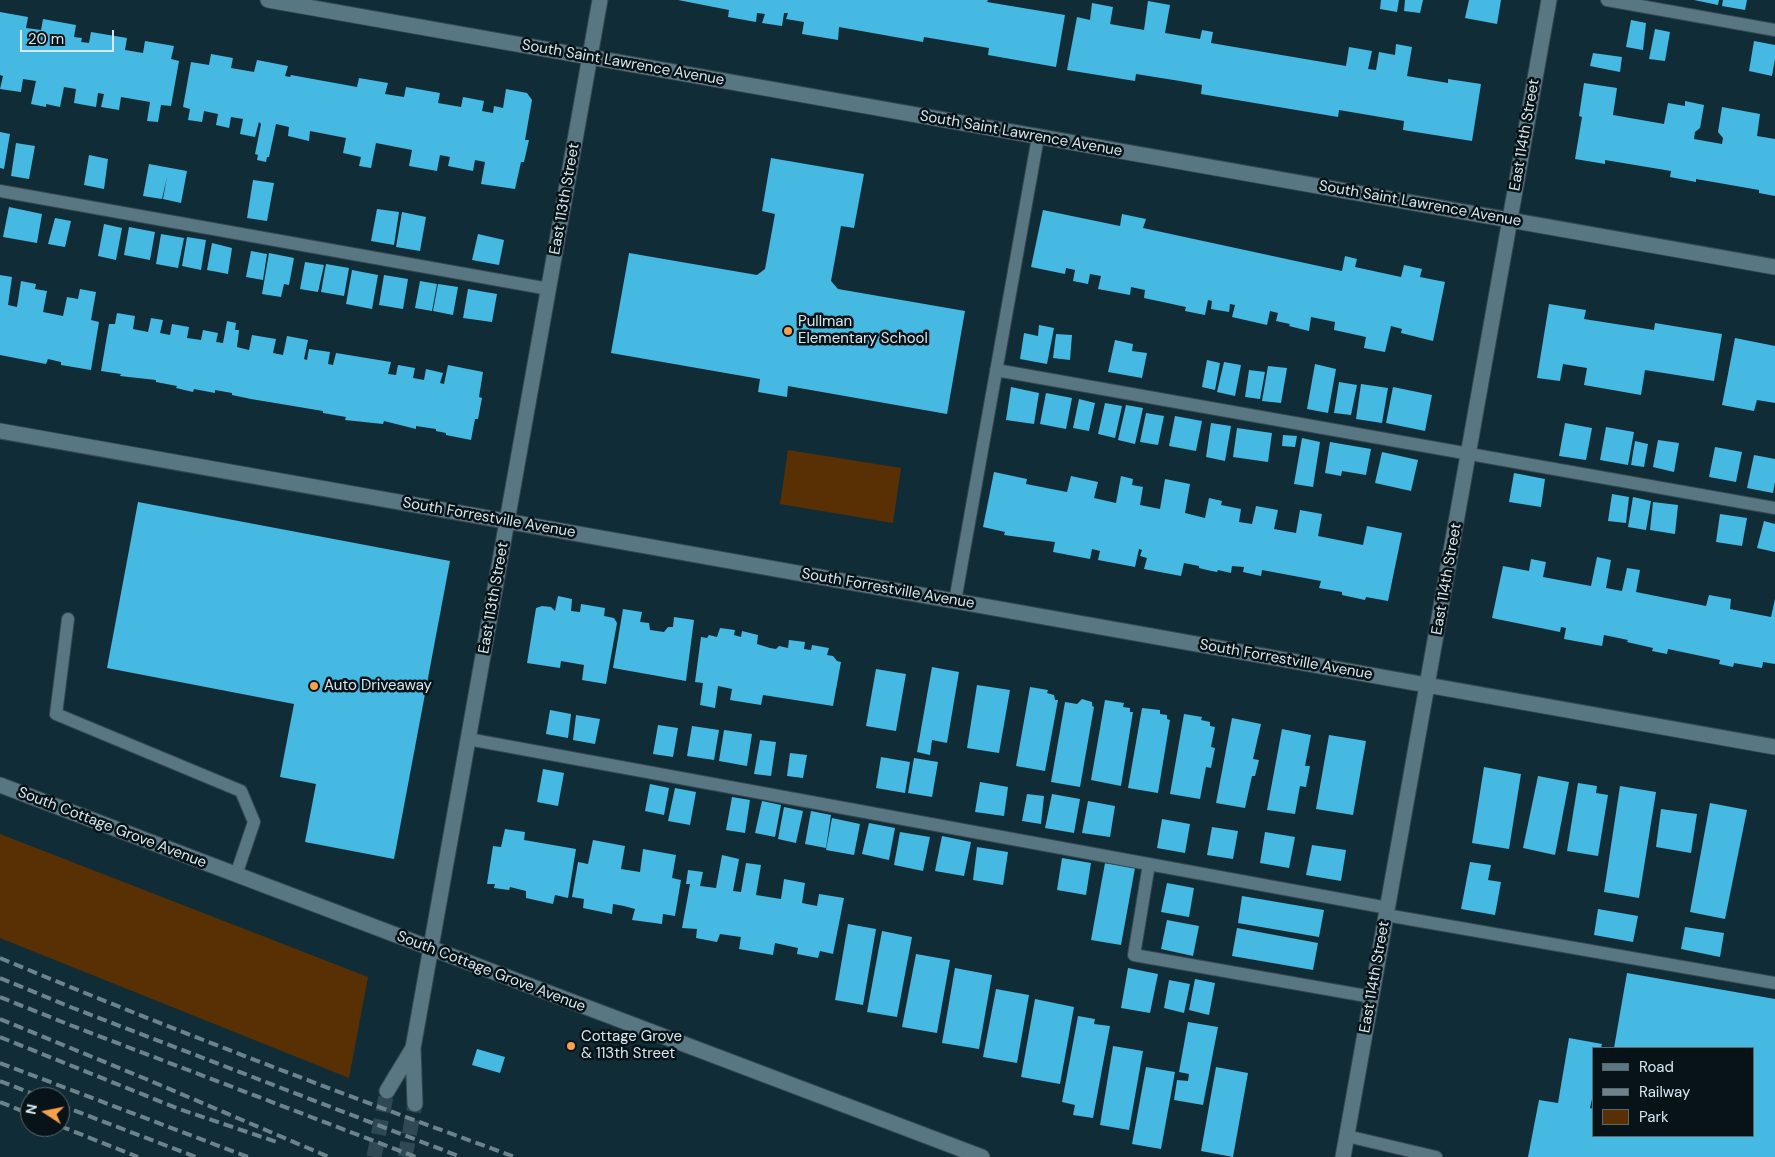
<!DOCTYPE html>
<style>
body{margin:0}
#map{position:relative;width:1775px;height:1157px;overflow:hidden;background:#102d37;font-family:"DM Sans",sans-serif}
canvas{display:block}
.legend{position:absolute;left:1592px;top:1047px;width:162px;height:90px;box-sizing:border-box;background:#081318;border:1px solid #5b686e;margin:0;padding:6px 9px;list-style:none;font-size:15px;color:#d8e8ef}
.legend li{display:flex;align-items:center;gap:10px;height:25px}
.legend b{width:25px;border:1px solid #5b686e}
.north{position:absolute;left:20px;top:1087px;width:50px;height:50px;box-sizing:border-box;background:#081318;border:1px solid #5b686e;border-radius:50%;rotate:281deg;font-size:14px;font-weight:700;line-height:20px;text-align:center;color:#d8e8ef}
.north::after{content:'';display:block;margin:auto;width:18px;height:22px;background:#f9a04c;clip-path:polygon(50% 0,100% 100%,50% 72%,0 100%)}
.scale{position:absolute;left:20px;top:30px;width:94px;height:22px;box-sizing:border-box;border:2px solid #d8e8ef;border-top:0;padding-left:6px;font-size:15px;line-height:18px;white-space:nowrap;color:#d8e8ef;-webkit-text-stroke:4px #081318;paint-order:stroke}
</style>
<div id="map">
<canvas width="1775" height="1157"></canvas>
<ul class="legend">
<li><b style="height:6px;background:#597683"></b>Road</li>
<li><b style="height:6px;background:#6c838c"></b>Railway</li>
<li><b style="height:14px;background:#583004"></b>Park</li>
</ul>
<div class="north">N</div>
<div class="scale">20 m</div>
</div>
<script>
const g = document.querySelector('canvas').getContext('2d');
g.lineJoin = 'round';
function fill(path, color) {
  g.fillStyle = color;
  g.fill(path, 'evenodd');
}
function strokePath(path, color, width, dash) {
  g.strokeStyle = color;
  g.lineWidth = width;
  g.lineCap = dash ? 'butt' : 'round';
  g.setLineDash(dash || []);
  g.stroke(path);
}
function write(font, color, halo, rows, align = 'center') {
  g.font = font + ' "DM Sans",sans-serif';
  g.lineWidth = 5;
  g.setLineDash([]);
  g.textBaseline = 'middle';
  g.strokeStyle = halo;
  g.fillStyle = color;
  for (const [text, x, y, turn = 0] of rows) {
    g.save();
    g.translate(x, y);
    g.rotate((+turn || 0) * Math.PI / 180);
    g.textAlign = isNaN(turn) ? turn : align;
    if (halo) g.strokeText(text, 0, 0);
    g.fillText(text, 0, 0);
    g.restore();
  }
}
const green = new Path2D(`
 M788,450L901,468L893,523L780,504Z
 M0,834L368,977L349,1078L0,938Z`);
const building = new Path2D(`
 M678,0H988L987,2L1065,15L1056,67L988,55L989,48L924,37L923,42L839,27L838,40L802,34L804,22L786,19L788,13H784L782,26L762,23L765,14L757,13L756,22L728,17L729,10Z
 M1381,0H1399L1397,12L1380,9Z
 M1405,0H1423L1420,13L1404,11Z
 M1469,0H1501L1497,24L1465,18Z
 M1694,0H1719L1718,5Z
 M1723,0H1747L1745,10L1722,6Z
 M1148,1L1170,5L1165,33L1200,39L1202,30L1213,32L1211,43L1346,66L1349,47L1372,51L1368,69L1376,70L1379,52L1395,55L1396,44L1412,47L1407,76L1448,83V79L1481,84L1472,141L1403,130L1404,121L1339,110L1338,117L1201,94L1202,85L1180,81L1136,74L1135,81L1067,70L1077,17L1090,20L1092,3L1113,7L1110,24L1144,30Z
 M0,12L28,17L26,28L41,30L43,19L76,25L74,37L82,38L81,42L89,43L91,32L127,38L125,50L143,53L145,41L174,46L171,59L179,61L171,106L161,105L158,122L147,121L150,102L121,97L119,110L101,107L104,94L98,93L96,107L74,103L76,89L64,87L60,107L46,104V107L31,104L36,81L23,79L21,92L0,89L3,76L0,75Z
 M1631,20L1646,23L1643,50L1626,47Z
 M1655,29L1670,32L1665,61L1649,59Z
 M1754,41L1775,45V59L1772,76L1749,71Z
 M1593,53L1622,57L1620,72L1590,66Z
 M211,54L233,58L231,68L254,72L257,60L288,66L285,76L290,77L291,75L357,87L359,78L388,83L385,94L404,97L406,87L440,93L438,103L461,107L463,97L484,101L482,111L493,113L494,106L503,108L506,89L527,93L532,100L525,140H529L524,162H521L515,189L481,184L485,162L475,160L473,171L448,166L450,157L440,155L437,171L409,166L412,150L376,143L371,168L359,166L361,157L343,153L346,138L310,131L309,141L288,136L289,127L276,124L269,157H267L266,162L257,160L258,155L255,154L261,124L259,122L255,137L240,134L243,119L231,117L229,128L216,125L218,114L204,111L202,122L188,120L190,109L183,107L191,62L209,65Z
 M1584,83L1617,88L1613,115L1664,124L1668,103L1685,106V101L1704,105L1700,128L1695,132L1694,139L1722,144L1723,138L1718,132L1722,107L1760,114L1757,136L1775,139V196L1759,193V190L1696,179V182L1670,177L1671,171L1605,160V164L1575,159L1582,117L1579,116Z
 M0,132L10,134L4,169L0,168Z
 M16,143L35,146L29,179L11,176Z
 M89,155L108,159L104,189L84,185Z
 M771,158L864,174L854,228L841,226L831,281L838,289L965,311L947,414L788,386L787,397L758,392L760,379L611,353L629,253L757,275L765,269L775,214L762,211Z
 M149,164L187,171L181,203L163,199L167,177L162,199L143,196Z
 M253,180L274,183L267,221L247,218Z
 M9,207L42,214L37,243L3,237Z
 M377,209L399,212L394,245L371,241Z
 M1043,210L1120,226L1122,214L1146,219L1143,228L1342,271L1345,256L1357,259L1355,267L1401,277L1404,265L1422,269L1420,277L1445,282L1433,341L1401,333L1402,329L1391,326L1385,352L1364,348L1366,337L1334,330L1335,322L1311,317L1309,331L1289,326L1290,324L1276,321L1278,313L1270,311L1267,325L1232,317L1235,305L1230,304L1229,312L1211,309L1212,301L1208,300L1205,315L1185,311L1186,307L1144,298L1145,290L1131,287L1130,295L1098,289L1101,276L1090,274L1088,284L1073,281L1075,270L1066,268L1065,274L1031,267Z
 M402,212L426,217L420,251L396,247Z
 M55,218L71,221L65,247L48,244Z
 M104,224L122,228L116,260L98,256Z
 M129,227L155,232L150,260L124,255Z
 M161,234L184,238L178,268L156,264Z
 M478,234L504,240L499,265L472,260Z
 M187,237L206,240L201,270L182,266Z
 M212,243L232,248L228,274L207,270Z
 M251,251L267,254L263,280L246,277Z
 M269,253L294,258L289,285L284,284L281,297L262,294Z
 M305,262L324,265L318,292L300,289Z
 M326,264L349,268L344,296L321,292Z
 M352,270L378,275L372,309L346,304Z
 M0,275L12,277L8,305L17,307L21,281L36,284L35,289L47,291L43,312L63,316L67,297L78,299L80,289L96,292L91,320L99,322L91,370L61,365V362L48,359L46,364L0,355Z
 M384,275L408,279L403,309L379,305Z
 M420,281L437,284L432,311L415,308Z
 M438,284L458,287L453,315L433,311Z
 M468,289L497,294L492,322L463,318Z
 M1549,304L1586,310L1584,319L1654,330L1655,323L1722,334L1714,381L1645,370L1641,395L1584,385L1587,368L1563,364L1560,381L1537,378Z
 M117,313L135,316L133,329L148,332L151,318L163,320L160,333L170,335L172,324L189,327L187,338L201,340L203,330L218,333L216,342L223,343L227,321L236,323L235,330H239L237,347L249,350L252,335L276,339L273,353L283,355L287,336L308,340L304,359L307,360L309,349L330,352L328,364L333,365L336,353L391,362L388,374L396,375L398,365L415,368L413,378L424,380L426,369L443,373L440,383L444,384L448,365L483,372L479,397L482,398L478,419H475L471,440L446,435V433L436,431V429L416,426V429L384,421L383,424L345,420L346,417L323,413V411L251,399L232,395V393L215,390V393L194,389L193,392L176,388L177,386L156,382V380L120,376L121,374L101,371L109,324H115Z
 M1039,325L1054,328L1047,364L1020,359L1024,333L1038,336Z
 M1056,334L1072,335L1070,360L1053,358Z
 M1735,338L1775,346V403L1757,400L1754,411L1722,405Z
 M1115,340L1133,344L1132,351L1147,353L1142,378L1108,372Z
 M1207,360L1220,363L1215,390L1202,387Z
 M1224,362L1241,365L1235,396L1217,392Z
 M1315,364L1336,369L1328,413L1307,409Z
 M1268,366L1287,368L1281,403L1262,401Z
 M1249,370L1265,372L1260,399L1245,397Z
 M1339,382L1357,385L1351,415L1334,413Z
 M1361,384L1388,388L1382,423L1356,419Z
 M1011,387L1039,393L1034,424L1006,420Z
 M1393,387L1432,395L1425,431L1386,423Z
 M1046,393L1072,398L1066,429L1040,424Z
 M1079,399L1095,403L1089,431L1073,428Z
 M1105,403L1122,406L1115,438L1098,434Z
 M1126,405L1143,408L1135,444L1118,440Z
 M1146,413L1164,416L1158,445L1140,442Z
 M1175,416L1202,421L1196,451L1169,446Z
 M1211,423L1231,426L1225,461L1206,457Z
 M1565,423L1592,428L1586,460L1559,456Z
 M1606,427L1634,432L1628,465L1600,460Z
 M1237,428L1272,433L1268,462L1233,457Z
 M1283,435L1297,436L1295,447L1282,446Z
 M1302,438L1320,442L1313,487L1294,484Z
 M1658,440L1679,443L1674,472L1653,467Z
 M1635,441L1648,444L1644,467L1631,465Z
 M1330,442L1371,449L1366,475L1342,471L1341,476L1325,473Z
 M1715,447L1742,452L1736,482L1709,477Z
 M1382,452L1418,460L1411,491L1375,483Z
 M1754,455L1775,459V482L1773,493L1747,488Z
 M994,472L1027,479L1026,484L1067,492L1071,476L1098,482L1094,498L1116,503L1121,476L1133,479L1132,485L1143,487L1140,505L1160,509L1165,479L1190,484L1185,513L1205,518L1209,498L1222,501L1221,505L1241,509L1239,522L1252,524L1256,506L1278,510L1274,529L1296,533L1300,510L1322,514L1318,536L1363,545L1367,526L1402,533L1388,601L1366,597L1365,600L1342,595V592L1319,588L1321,581L1262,570L1261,576L1243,572L1244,567L1232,566L1231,573L1218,570L1217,572L1207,570L1199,568V566L1184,563L1181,576L1144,569L1147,558L1140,556L1142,550L1139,549L1135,567L1098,560L1100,551L1092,549L1090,559L1053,552L1055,542L1004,535L1005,532L983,527Z
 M1514,473L1545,479L1541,507L1509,502Z
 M1612,494L1629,497L1626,523L1608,521Z
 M1633,497L1651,501L1646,530L1628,527Z
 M138,502L450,561L394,859L305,842L316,784L280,777L294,704L107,668Z
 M1653,502L1678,505L1675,534L1650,530Z
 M1720,514L1747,518L1742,546L1716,542Z
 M1764,521L1775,524V552L1757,548Z
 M1597,557L1611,560L1606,588L1622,591L1627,568L1640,570L1636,592L1706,606L1709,595L1731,599L1730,609L1771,617L1775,599V664L1763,662L1762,668L1734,663L1733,667L1719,664L1720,660L1668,649L1667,654L1652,651L1653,648L1627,642L1628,640L1604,635L1602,646L1564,639L1566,628L1561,627L1560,632L1492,618L1503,566L1529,571L1531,559L1546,562L1543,577L1591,586Z
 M558,596L572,599L571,611L580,612L581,604L605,608L604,616L614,618L617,623L606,684L582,680L584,665L561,661L560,668L527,663L536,608L542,606L551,607L555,611Z
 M623,609L642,612L640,622L649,623L650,630L664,632L668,627H673L674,617L694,620L686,681L613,668Z
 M720,628L735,630L734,635L741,637L742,631L758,635L757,644L770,648L776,649L779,646L788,648L789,640L805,642L804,649L811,650L812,645L829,648L827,655L833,656L837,661L841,662L833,706L763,695L761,705L730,700L732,689L718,686L715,708L700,705L703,683L695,682L701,637L707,638L709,635L717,637Z
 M932,667L959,672L947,743L932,740L930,755L917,752Z
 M876,669L906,674L896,731L866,726Z
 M977,685L1010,690L999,753L967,748Z
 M1030,687L1048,690L1047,693L1054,695L1055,700H1058L1045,771L1016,766Z
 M1082,699L1092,702V706L1094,707L1080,787L1051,782L1065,702L1077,704Z
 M1105,700L1124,703L1123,707L1130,708V712H1133L1121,786L1091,780Z
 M1142,708L1160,710V714L1167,715V719L1170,720L1158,793L1128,788Z
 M550,710L571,714L568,738L546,734Z
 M1184,714L1202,717L1201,720L1210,722V726L1215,727L1211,747L1215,748L1211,768L1206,767L1200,799L1170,794Z
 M576,715L600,719L595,744L573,740Z
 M1232,718L1261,724L1253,759L1259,760L1255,776H1252L1245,808L1216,803Z
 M658,725L678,728L673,757L653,754Z
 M692,726L719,730L714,760L687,756Z
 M1282,729L1311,735L1305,766H1310L1306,787L1300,786L1295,814L1267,810Z
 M724,730L752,734L747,766L719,761Z
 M1329,735L1366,741L1353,815L1316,809Z
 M760,740L776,742L771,776L754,774Z
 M790,753L807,755L803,778L787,776Z
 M881,757L910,762L905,793L876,788Z
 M914,758L938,762L932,797L908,793Z
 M1484,767L1521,774L1509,849L1472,843Z
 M543,769L564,773L558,806L537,802Z
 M1538,776L1569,782L1555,855L1523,848Z
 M980,782L1008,787L1004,816L975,812Z
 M1578,783L1597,786L1596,793L1608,795L1598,856L1567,851Z
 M650,784L669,788L664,815L645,811Z
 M1620,786L1656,792L1639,898L1604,892Z
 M675,788L696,792L690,825L668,821Z
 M1027,794L1044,796L1041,824L1022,821Z
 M1052,794L1080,799L1074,833L1045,828Z
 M732,797L750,800L745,833L726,830Z
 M762,801L781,805L775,837L755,833Z
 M1088,801L1115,806L1110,837L1082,833Z
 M1710,803L1747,810L1725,919L1690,912Z
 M784,807L803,811L796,843L778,839Z
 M1661,809L1697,814L1691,853L1656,847Z
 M811,811L831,815L826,848L805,844Z
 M832,818L860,824L854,855L826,850Z
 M1162,819L1190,824L1185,853L1157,848Z
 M869,823L895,828L889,860L862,854Z
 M1212,827L1238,831L1233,859L1207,855Z
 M505,829L525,832L524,840L576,849L568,898L555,895L553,904L526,898V891L510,887L509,890L494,888L495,884H487L493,846L501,847Z
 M900,832L930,837L923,871L894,865Z
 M1265,832L1295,837L1289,868L1260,863Z
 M942,836L971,842L964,876L935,871Z
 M593,840L625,846L621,869L640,872L643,849L676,855L672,878L681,880L675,916L663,914L662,924L632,920L635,909L624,906L613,904L612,914L583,908L584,899L572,897L578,862L588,864Z
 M1312,845L1346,850L1341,881L1306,875Z
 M977,847L1008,852L1003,885L973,880Z
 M722,855L739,859L733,891L741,892L746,863L761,865L756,895L781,899L784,879L805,883L802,903L817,906L819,894L844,898L833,954L820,951L818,958L797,954L798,948L775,943L773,955L739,949L741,937L720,934L717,942L696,938L697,929L682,928L690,884H686L688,870L703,872L700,886L716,888Z
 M1062,858L1091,863L1086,895L1057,890Z
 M1470,862L1491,865L1488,880L1501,882L1495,915L1461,909Z
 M1105,863L1135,868L1121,945L1091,940Z
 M1167,883L1194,888L1189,917L1161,912Z
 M1242,896L1324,910L1319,937L1238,923Z
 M1598,909L1638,916L1633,942L1594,935Z
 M1167,920L1199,926L1193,956L1161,949Z
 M848,924L876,929L863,1005L835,1000Z
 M1685,927L1724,933L1720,957L1681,949Z
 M1237,928L1318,943L1313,970L1232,956Z
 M882,931L912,937L897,1017L867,1012Z
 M916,954L950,960L937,1033L902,1027Z
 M955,968L992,975L979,1049L942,1043Z
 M1128,968L1158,974L1150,1013L1121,1008Z
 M1627,973L1775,999V1157H1528L1539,1100L1558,1103L1569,1038L1602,1044L1601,1048H1594V1090L1590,1108L1594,1109V1136H1754V1048H1614Z
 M1195,979L1215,983L1209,1015L1189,1010Z
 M1169,980L1190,984L1184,1013L1164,1008Z
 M996,989L1029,995L1017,1063L983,1057Z
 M1035,999L1074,1007L1060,1084L1021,1077Z
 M1078,1016L1095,1019L1094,1024L1110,1026L1093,1118L1073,1115L1075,1105L1062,1102Z
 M1188,1022L1218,1027L1203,1105L1174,1100L1177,1080L1188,1081L1189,1074L1179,1072Z
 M1113,1046L1143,1051L1129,1130L1100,1125Z
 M477,1049L505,1057L500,1073L472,1065Z
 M1146,1067L1175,1072L1161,1149L1132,1144Z
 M1216,1067L1248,1073L1233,1157L1201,1151Z`);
const streetTunnel = new Path2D(`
 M374,1157L387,1091
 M405,1157L415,1104`);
const lane = new Path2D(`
 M1607,0L1775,30
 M0,191L549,289
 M996,370L1775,508
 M955,601L1038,137
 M68,619L56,714L241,791L254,822L236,875
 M468,739L1388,908
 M1149,864L1134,955L1372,997
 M1386,915L1775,983
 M1347,1136L1436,1157`);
const street = new Path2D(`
 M268,0L1775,267
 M0,431L1775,747
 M387,1091L413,1048
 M415,1104L413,1048L600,0
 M1343,1157L1549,0`);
const secondary = new Path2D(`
 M0,785L982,1157`);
const rail = new Path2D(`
 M0,958C170,1029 342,1094 515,1157
 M0,978L73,1008L461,1157
 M0,997L70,1025L416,1157
 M0,1019L146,1079L329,1157
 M0,1037L179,1109L280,1143
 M0,1063L248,1157
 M0,1081L41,1097
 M0,1102L30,1114
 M60,1105L196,1157
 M60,1126L138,1157`);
const markers = [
 [788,331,5,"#f9a04c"],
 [314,686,5,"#f9a04c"],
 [571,1046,5,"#f9a04c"]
];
const streetNames = [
 ["South Saint Lawrence Avenue",623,63,10],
 ["South Saint Lawrence Avenue",1021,134,10],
 ["East 114th Street",1525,135,-80],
 ["East 113th Street",565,199,-80],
 ["South Saint Lawrence Avenue",1420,204,10],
 ["South Forrestville Avenue",489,518,10],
 ["East 114th Street",1447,579,-80],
 ["South Forrestville Avenue",888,589,10],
 ["East 113th Street",494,598,-80],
 ["South Forrestville Avenue",1286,660,10],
 ["South Cottage Grove Avenue",112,828,21],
 ["South Cottage Grove Avenue",491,972,21],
 ["East 114th Street",1375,977,-80]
];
const poiNames = [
 ["Pullman",798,322],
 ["Elementary School",798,339],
 ["Auto Driveaway",324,686],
 ["Cottage Grove",581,1037],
 ["& 113th Street",581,1054]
];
fill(green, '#583004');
fill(building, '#46b9e3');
strokePath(streetTunnel, '#2e4953', 15, [15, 8]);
strokePath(lane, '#344850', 14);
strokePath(street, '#344850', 17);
strokePath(secondary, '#344850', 17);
strokePath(lane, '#597683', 12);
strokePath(street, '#597683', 15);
strokePath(secondary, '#597683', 15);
strokePath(rail, '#6c838c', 4, [10, 5]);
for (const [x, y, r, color] of markers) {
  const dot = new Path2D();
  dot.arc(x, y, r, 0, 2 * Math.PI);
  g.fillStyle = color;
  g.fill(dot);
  strokePath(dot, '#081318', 2);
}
write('15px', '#d8e8ef', '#081318', streetNames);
write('15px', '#d8e8ef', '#081318', poiNames, 'left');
</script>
